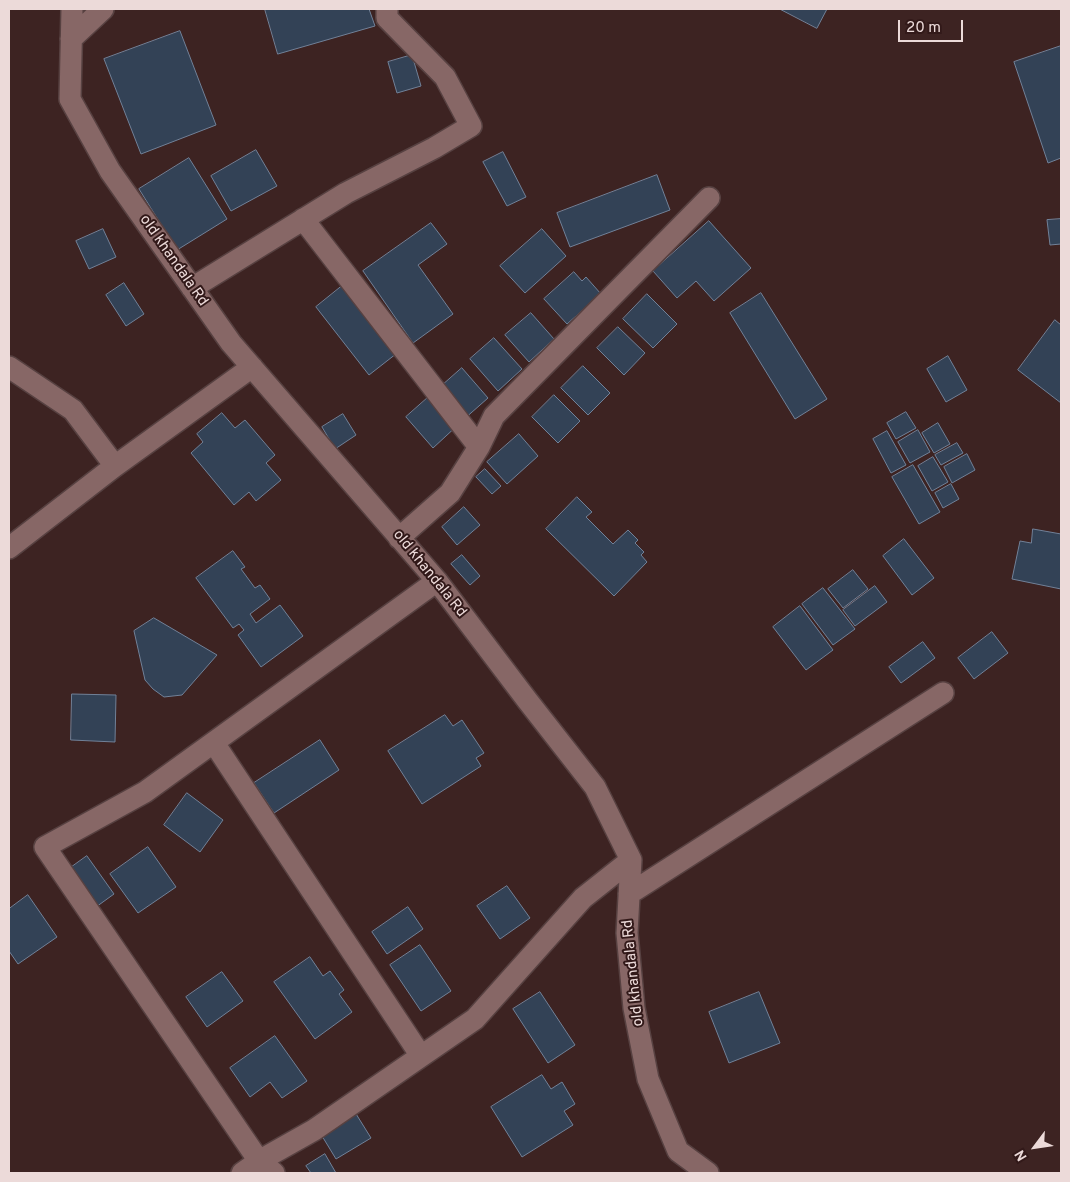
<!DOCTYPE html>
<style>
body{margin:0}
#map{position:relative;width:1070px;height:1182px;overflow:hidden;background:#3d2322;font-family:Overpass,sans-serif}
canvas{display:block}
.frame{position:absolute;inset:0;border:10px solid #ecdad9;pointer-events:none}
.north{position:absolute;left:1010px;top:1122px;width:50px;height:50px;-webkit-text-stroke:4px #321919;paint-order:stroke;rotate:239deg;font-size:14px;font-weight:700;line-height:20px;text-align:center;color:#ecdad9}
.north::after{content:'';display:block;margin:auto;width:18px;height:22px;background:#ecdad9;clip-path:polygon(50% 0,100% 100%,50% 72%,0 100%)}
.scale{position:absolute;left:898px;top:20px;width:65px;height:22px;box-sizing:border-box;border:2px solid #ecdad9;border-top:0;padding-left:6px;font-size:15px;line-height:18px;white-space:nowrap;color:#ecdad9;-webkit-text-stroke:4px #321919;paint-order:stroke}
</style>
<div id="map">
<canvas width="1070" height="1182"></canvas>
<div class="frame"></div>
<div class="north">N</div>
<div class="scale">20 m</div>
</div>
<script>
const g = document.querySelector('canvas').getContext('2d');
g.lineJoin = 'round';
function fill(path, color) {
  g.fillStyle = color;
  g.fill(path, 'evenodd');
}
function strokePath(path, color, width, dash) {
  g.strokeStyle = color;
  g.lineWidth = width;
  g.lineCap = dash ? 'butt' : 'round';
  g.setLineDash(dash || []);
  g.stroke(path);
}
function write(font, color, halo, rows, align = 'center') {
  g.font = font + ' Overpass,sans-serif';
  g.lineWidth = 4;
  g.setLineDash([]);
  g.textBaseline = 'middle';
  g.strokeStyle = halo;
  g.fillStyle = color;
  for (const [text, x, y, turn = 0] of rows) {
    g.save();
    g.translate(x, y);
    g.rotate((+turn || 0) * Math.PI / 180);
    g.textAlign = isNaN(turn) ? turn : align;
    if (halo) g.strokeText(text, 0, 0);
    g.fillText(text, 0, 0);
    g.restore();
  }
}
const building = new Path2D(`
 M265,9H369L375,26L278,54Z
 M780,9H827L817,28Z
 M180,31L216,125L141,154L104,59Z
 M1061,46V158L1048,163L1014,62Z
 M412,55L421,86L397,93L388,62Z
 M256,150L277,186L231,211L211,176Z
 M503,152L526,197L507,206L483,162Z
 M189,158L227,219L177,250L139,189Z
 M657,175L670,210L570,247L557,213Z
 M1061,219V244L1050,245L1047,220Z
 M709,221L751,268L714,301L696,281L677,298L653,271Z
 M431,223L447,244L418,265L453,314L413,343L363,271Z
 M103,229L116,257L89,269L76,241Z
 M542,229L566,256L525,293L500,266Z
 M574,272L582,281L586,277L601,294L567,324L544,299Z
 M347,282L401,350L369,375L316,307Z
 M124,283L144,314L126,326L106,295Z
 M761,293L827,399L795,419L730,313Z
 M647,294L677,324L653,348L623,319Z
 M531,313L554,339L529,362L505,335Z
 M1055,320L1061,325V403L1018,370Z
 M618,327L645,353L624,375L597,348Z
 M494,338L522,369L498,391L470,359Z
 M948,356L967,390L946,402L927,369Z
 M583,366L610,393L588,415L561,388Z
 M462,368L488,398L463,420L437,390Z
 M432,394L459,424L433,448L406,417Z
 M554,395L580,421L558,443L532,417Z
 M906,412L916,428L896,439L887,423Z
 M222,413L235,428L245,420L275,455L266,463L281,480L256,501L249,492L234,505L191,453L203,442L197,434Z
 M343,414L356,435L335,449L322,427Z
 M938,423L950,444L934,453L922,433Z
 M918,430L930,452L910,463L898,442Z
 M887,431L906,465L891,473L873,439Z
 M519,434L538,456L507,484L487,462Z
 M957,443L963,453L941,465L935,455Z
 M967,454L975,470L952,483L944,467Z
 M933,457L948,482L932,491L918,466Z
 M913,465L940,512L919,524L892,477Z
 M485,469L501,486L492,494L476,477Z
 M951,484L959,499L943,508L935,493Z
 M577,497L592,512L586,517L613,544L628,530L638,540L635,543L644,552L641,555L647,562L614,596L546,529Z
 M464,507L480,525L457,545L442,527Z
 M1033,529L1061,534V589L1012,579L1020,541L1031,543Z
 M904,539L934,578L912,595L883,556Z
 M233,551L245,567L241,569L255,588L260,585L270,599L250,614L256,623L280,605L303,636L261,667L238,635L244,630L239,624L233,628L196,578Z
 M462,555L480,576L470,585L451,564Z
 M853,570L868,589L843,608L828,589Z
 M875,586L887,602L855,626L843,610Z
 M823,588L855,629L833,645L802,604Z
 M800,606L833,650L806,670L773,627Z
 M154,618L217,655L182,695L164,697L153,689L145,680L134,631Z
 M992,632L1008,653L974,679L958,658Z
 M923,642L935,658L901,683L889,667Z
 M72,694L116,695L115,742L71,740Z
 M445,715L453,726L462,720L484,753L476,758L481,766L422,804L388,751Z
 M320,740L339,770L274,813L254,783Z
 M187,793L223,820L200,852L164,825Z
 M148,847L176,887L138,913L110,874Z
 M87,856L114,894L96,907L69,869Z
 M507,886L530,918L500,939L477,906Z
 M28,895L57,937L18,964L9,951V909Z
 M408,907L423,929L387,954L372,932Z
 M420,945L451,991L421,1011L390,965Z
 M310,957L323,976L330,971L344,990L339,994L352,1012L315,1039L274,982Z
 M222,972L243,1001L207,1027L186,997Z
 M540,992L575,1045L548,1063L513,1009Z
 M759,992L780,1043L729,1063L709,1012Z
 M275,1036L307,1081L282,1098L270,1082L250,1097L230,1068Z
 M542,1075L551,1089L562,1082L575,1104L564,1111L573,1125L522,1157L491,1107Z
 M353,1109L371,1138L336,1159L319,1131Z
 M325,1154L336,1173H311L306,1166Z`);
const minor = new Path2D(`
 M72,9L70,99L110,171L231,343L437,581L527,700L595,787L631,860L627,933L634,1008L648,1079L678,1151L708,1173
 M71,39L103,9
 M303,219L479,447
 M192,288L346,193L434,148L471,126L445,77L387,18V9
 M9,367L73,410L115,466
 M399,538L450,493L479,447L494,416L709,198
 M9,548L115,466L252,367
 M214,743L421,1056
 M629,894L943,693
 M242,1173L259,1161L314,1130L475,1019L583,898L631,860
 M274,1173L259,1161L45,847L145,792L437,581`);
const streetNames = [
 ["old khandala Rd",173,261,55],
 ["old khandala Rd",429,574,51],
 ["old khandala Rd",634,973,-96]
];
fill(building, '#334256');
strokePath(building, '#718198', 1);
strokePath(minor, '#574141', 24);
strokePath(minor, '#876766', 21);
write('15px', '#ecdad9', '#321919', streetNames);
</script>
